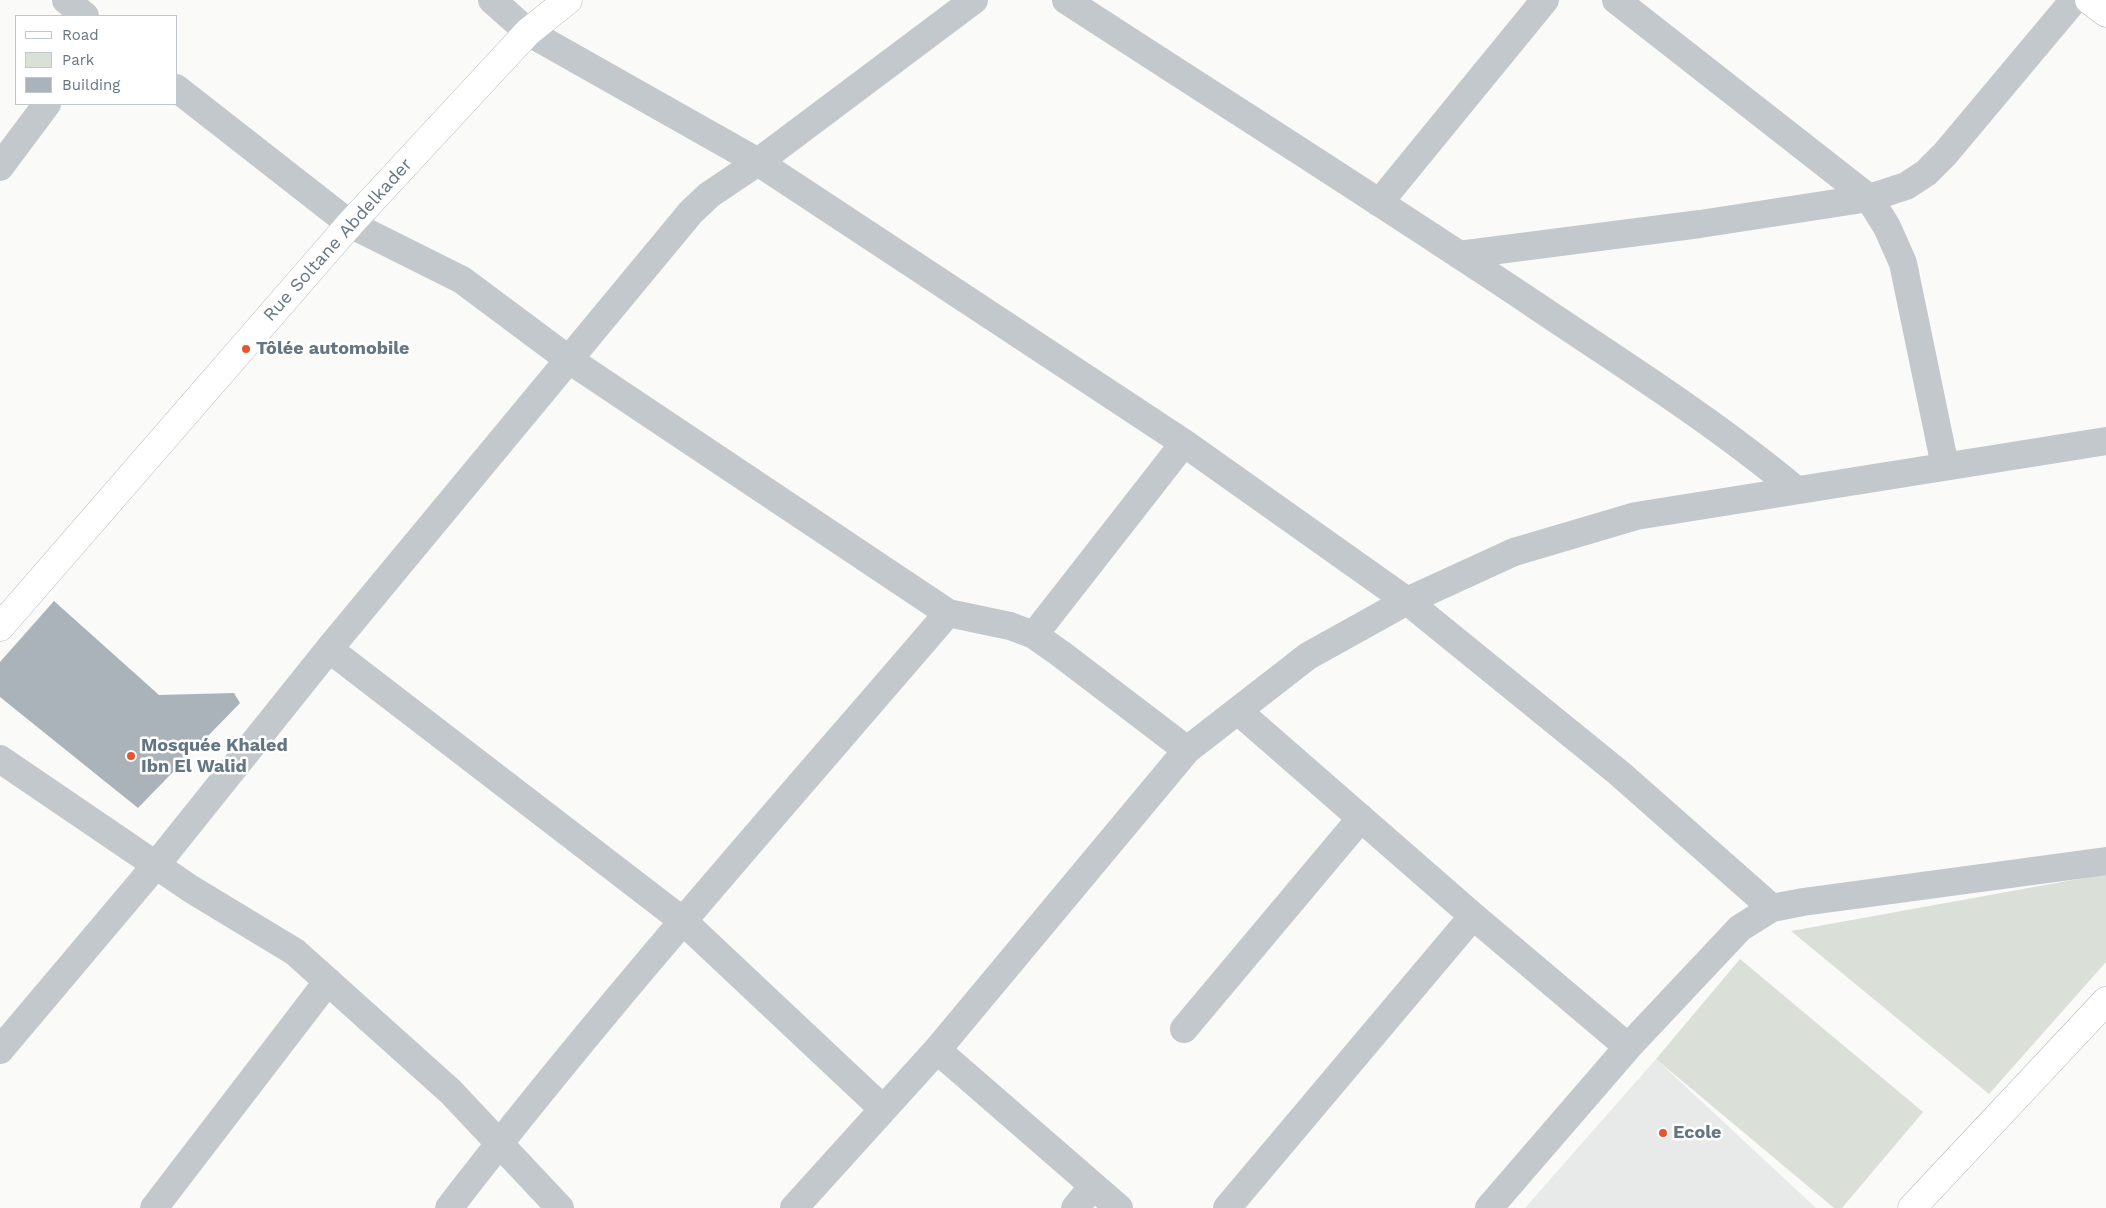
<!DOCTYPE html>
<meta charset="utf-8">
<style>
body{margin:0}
#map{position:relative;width:2106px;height:1208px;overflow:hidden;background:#fafaf8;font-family:"Work Sans",sans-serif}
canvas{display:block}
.legend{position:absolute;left:15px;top:15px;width:162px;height:90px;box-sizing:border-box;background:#fff;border:1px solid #c1c8cd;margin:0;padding:6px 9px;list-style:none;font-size:15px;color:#657683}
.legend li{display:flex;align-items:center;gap:10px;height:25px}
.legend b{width:25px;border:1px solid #c1c8cd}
</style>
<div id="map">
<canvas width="2106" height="1208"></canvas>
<ul class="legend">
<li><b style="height:6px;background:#fff"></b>Road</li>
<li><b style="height:14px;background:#dadfd7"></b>Park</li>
<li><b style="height:14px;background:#aab3b9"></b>Building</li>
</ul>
</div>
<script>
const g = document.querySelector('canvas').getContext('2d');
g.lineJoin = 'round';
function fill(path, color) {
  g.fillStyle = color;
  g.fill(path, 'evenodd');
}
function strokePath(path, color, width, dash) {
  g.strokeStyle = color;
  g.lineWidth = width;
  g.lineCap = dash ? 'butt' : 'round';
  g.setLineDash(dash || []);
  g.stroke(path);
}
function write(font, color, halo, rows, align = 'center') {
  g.font = font + ' "Work Sans",sans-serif';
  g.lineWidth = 5;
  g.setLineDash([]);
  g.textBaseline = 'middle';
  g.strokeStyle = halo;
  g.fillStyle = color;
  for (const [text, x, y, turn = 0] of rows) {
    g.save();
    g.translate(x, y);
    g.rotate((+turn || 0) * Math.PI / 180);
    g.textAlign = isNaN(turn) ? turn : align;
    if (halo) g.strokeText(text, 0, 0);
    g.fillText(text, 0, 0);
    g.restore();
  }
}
const built = new Path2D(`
 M1656,1059L1816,1208H1525Z`);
const green = new Path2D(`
 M2106,874V962L1989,1094L1791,931Z
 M1740,959L1923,1112L1842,1208H1834L1656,1059Z`);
const building = new Path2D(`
 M54,601L159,695L234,693L240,703L138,808L0,697V662Z`);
const street = new Path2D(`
 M66,0L85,16
 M492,0L528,32L758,162L1184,443L1407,601L1619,773L1772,908
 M1066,0C1221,101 1378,200 1532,303C1621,363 1712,420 1795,489
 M1616,0L1869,198L1887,227L1903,263L1945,466
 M176,88L350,224L462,280L568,359L948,613L1010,626L1034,635L1061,654L1187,750
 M0,167L47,104
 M1379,203L1545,0
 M1459,255L1700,224L1869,198L1906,186L1926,173L1945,154L2074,0
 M1034,635L1184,443
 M329,649L683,921L883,1109
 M1238,711L1473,916L1628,1047
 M0,759L191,889L295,952L451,1092L560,1208
 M1184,1029L1361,818
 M0,1050L156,865L329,649L691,212L709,195L758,162L974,0
 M937,1050L1119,1208
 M154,1208L328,981
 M449,1208C607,1003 780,809 948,613
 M794,1208L937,1050L1187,750L1308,656L1407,601L1514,552L1636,516L2106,441
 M1075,1208L1093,1186
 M1227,1208L1473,916
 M1489,1208L1628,1047L1740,928L1772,908L1803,902L2106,861`);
const secondary = new Path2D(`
 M2089,0L2106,13
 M0,627L350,224L528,32L568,0
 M1912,1208L2106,1001`);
const markers = [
 [246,349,5,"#e4572e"],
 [131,756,5,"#e4572e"],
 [1663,1133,5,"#e4572e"]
];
const streetNames = [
 ["Rue Soltane Abdelkader",338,240,-48]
];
const poiNames = [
 ["Tôlée automobile",256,349],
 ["Mosquée Khaled",141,746],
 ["Ibn El Walid",141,767],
 ["Ecole",1673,1133]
];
fill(built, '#e8e9e9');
fill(green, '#dadfd7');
fill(building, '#aab3b9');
strokePath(secondary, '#b3babf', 29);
strokePath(street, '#c3c8cc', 28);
strokePath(secondary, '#fff', 28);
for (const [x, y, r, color] of markers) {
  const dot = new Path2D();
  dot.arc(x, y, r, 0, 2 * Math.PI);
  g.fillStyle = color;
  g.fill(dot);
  strokePath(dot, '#fff', 2);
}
write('18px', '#657683', '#fff', streetNames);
write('bold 18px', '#657683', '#fff', poiNames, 'left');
</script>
